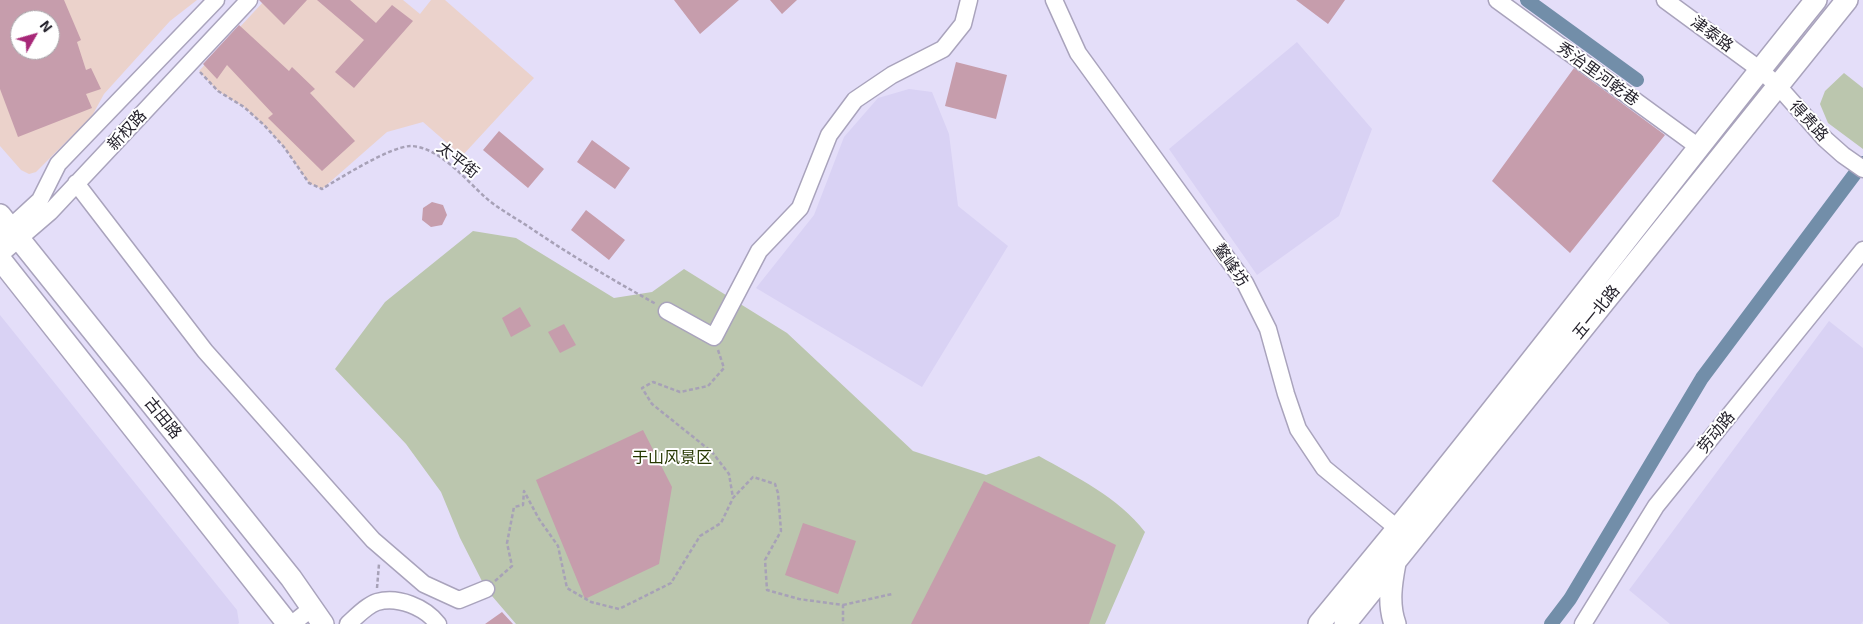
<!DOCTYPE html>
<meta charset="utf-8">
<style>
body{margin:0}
#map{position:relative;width:1863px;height:624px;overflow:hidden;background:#e4def9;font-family:"Exo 2",sans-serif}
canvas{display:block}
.north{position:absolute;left:10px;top:10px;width:50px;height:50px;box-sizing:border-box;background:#fff;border:1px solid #a7a5a9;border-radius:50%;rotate:52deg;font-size:14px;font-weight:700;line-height:20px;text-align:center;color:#221f29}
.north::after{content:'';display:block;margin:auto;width:18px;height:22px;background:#a72878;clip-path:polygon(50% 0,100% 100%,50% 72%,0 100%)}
</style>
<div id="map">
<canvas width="1863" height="624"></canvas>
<div class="north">N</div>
</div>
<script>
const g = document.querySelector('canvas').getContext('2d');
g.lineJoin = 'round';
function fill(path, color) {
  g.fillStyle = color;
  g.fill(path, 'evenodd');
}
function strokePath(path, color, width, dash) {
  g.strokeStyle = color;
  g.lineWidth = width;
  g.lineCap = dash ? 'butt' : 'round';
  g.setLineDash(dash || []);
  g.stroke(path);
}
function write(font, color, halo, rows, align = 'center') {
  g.font = font + ' "Exo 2","Noto Sans SC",sans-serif';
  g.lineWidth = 4;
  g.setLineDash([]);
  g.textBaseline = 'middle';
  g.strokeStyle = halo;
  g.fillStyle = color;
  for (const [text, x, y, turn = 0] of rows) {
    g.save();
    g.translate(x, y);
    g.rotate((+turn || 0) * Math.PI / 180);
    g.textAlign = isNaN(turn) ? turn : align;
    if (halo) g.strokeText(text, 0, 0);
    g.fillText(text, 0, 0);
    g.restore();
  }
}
const built = new Path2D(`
 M1297,42L1372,129L1339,216L1257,275L1169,149Z
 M909,89L932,92L949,134L958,206L1008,246L922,387L756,288L814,215L844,137L878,98Z
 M0,315L237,610L239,623L238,624H0Z
 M1829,321L1863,348V621L1861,624H1670L1629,590Z`);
const medical = new Path2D(`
 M0,0H197L170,21L104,94L92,116L36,172L29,174L21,170L0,146ZM20,20H50V50H20Z
 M265,0H403L420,14L431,0H445L534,78L462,156L423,122L387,132L322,189L309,183L284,147L264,125L244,107L218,91L199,71Z`);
const green = new Path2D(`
 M1844,73L1863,88V149L1828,123L1820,104L1825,91Z
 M473,231L516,238L614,298L652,292L684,269L787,333L913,451L986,475L1039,456C1076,477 1118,497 1145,532L1105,624H516L486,589L460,538L441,492L406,444L335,369L385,302Z`);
const canal = new Path2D(`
 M1527,0L1637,80
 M1551,624L1570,599L1702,378L1863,163`);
const building = new Path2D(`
 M0,0H64L81,40L77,42L86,70L91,68L101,89L86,94L92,108L18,137L0,89ZM20,20H50V50H20Z
 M259,0H307L284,25Z
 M317,0H350L376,23L392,5L413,21L354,88L335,72L364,40Z
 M674,0H739L700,34Z
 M770,0H797L782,14Z
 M1296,0H1345L1328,24Z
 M239,25L289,71L292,67L315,89L310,93L355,141L322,171L268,118L273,114L227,65L217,79L203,64Z
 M956,62L1007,75L996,119L945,106Z
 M1574,68L1665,135L1570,253L1492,181Z
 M499,131L544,169L528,188L483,150Z
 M592,140L630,168L615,189L577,162Z
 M432,202L443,205L447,215L442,225L431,227L422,220L423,208Z
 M586,210L625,240L609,260L571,230Z
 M520,307L531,326L511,337L502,318Z
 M564,324L576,345L560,353L548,332Z
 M643,430L672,487L659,564L585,599L536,480Z
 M984,481L1116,545L1089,624H911Z
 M803,523L856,541L838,594L785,575Z
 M502,612L513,624H485Z`);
const path = new Path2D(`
 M200,72L218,91L244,107L264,125L284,147L309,183L322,189C340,178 391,146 411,146C439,147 465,179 485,197C497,208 514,217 529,227C570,255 613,280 656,304
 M718,350L724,368L708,386L680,392L653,382L642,388L652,404L712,452L729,474L733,498
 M495,581L512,566L507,543L514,507L523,505L524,491L539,519L558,546L567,588L591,602L619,609L671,583L700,536L721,523L733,498L753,477L775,484L778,493L781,531L765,560L767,590L799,599L843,605V624
 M377,588L379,564
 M843,605L892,594`);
const minor = new Path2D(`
 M1054,0L1078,53L1245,283L1268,329L1286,394L1298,429L1324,468L1397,528
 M1497,0L1700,148
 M1665,0L1759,69L1778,86L1825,139L1843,155L1863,169
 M76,183L205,351L373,540L424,584L459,600L486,589
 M0,237L40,200L58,164L216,0
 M0,255L50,212L249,0
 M667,311L714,337L759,251L800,208L829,135L855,100L892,75L943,49L963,24L969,0
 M292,624L312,608
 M348,624C356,617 367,605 377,602C398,596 425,607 438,624
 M1583,624L1656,506L1863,250`);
const major = new Path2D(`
 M0,215L291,578L323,624
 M0,259L288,624
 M1395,563C1391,584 1388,604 1395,624
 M1319,624C1345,592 1372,560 1398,528C1539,354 1675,175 1816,0
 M1345,624L1847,0`);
const streetNames = [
 ["津泰路",1712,34,36],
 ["秀治里河乾巷",1598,74,36],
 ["得贵路",1809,121,47],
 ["新权路",127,130,-47],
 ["太平街",458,160,38],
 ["鳌峰坊",1231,265,55],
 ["五一北路",1596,312,-51],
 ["古田路",163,418,51],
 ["劳动路",1716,432,-51]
];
const parkNames = [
 ["于山风景区",672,458]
];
fill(built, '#d9d2f4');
fill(medical, '#ebd2cb');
fill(green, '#bbc6ae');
strokePath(canal, '#728ea9', 14);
fill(building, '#c69dac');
strokePath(minor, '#a9a3bc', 19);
strokePath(major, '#a9a3bc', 24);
strokePath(path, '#a7a1b7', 2.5, [4, 2.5]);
strokePath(minor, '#fff', 16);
strokePath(major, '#fff', 21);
write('16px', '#221f29', '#fff', streetNames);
write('16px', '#253700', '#fff', parkNames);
</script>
